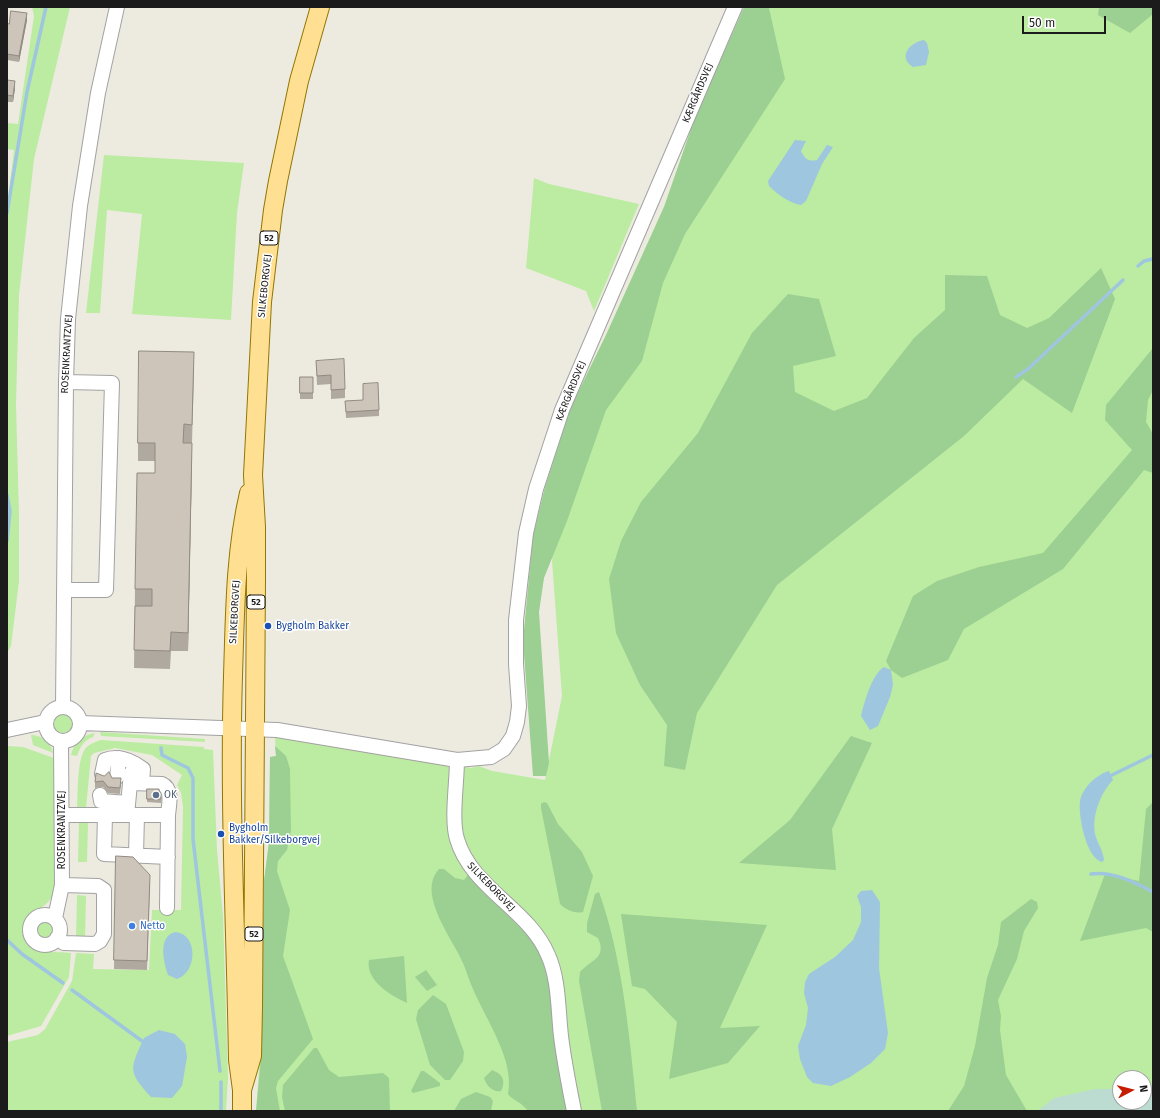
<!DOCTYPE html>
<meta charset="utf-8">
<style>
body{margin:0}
#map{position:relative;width:1160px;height:1118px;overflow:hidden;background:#edebe0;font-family:"Fira Sans",sans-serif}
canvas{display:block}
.frame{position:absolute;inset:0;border:8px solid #1b1b1b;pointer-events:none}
.north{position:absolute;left:1112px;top:1070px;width:40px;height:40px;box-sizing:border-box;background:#fff;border:1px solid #a4a4a4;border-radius:50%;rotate:83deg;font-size:11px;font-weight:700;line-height:16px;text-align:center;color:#1b1b1b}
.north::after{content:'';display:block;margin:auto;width:14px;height:18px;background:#c61c00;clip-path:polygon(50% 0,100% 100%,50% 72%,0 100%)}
.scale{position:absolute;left:1022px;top:16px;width:84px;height:18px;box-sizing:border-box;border:2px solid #1b1b1b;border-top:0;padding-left:5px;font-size:12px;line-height:14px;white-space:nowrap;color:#1b1b1b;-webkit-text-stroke:3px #fff;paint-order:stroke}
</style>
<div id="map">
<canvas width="1160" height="1118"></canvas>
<div class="frame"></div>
<div class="north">N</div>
<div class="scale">50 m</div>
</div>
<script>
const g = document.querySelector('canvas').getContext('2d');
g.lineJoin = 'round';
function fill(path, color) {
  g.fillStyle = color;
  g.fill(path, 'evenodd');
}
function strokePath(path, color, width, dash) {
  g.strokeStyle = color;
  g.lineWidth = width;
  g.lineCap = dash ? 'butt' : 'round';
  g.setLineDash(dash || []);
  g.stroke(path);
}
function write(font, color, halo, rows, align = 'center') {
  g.font = font + ' "Fira Sans",sans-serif';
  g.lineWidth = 3;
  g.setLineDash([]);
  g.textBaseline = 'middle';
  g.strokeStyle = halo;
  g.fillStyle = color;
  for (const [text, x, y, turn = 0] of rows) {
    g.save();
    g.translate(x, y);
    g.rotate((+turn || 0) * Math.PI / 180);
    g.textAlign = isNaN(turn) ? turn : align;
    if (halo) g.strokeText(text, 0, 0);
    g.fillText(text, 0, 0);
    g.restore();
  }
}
const grass = new Path2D(`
 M32,7H70L34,159L19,295L16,404L19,515V581L11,646L7,653V207L14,150L7,149V123L18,124L34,16Z
 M748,7H1153V1111H256L263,1015L264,881L269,842L270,757L276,756L275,737L281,735L471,768L479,766L492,771L545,780L562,696L552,561L561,468L570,409L606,335L664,207L696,115ZM1120,1078H1144V1102H1120Z
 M104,155L244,163L237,213L231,320L132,314L142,214L107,210L100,313H86Z
 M534,178L549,184L639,204L594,311L586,291L526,268Z
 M53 723a10 10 0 1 1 20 0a10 10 0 1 1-20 0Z
 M100,732L205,739V742L101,736Z
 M95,733L93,737C84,740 80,747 77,756L71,755C74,742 83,735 95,733Z
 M31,735C41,735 51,742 53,753L33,745Z
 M101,740L204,747V749L213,750L217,850L223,916L228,1079L226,1111H7V1042L38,1035L45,1029L72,981L76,953L94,954L93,969L149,970L152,910H181L183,807L181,793L177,785L182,775L152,755L115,748L94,753L91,756L86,808H77C78,794 77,760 85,749C89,744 95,742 101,740Z
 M7,746L23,747L54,758C55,793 57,827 56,862C56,872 58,886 53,895C45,912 18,913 25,937C31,955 56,951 71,953L69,977L41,1026L7,1036Z
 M79,822H88L87,862H78Z
 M77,895L86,896L85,939H76Z
 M37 930a8 8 0 1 1 16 0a8 8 0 1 1-16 0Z`);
const forest = new Path2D(`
 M744,7L769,8L785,79L685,234L663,283L642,361L606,410L567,521L544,578L539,612L549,763L546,776H533L523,640L533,536L545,487L570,409L606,335L664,207L696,115Z
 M1099,7H1153V14L1130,33L1098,15Z
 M1101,268L1115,299L1072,413L1023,379L964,436L777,585L697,713L685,770L664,766L667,725L640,685L616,633L609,579L621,541L641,502L698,433L752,333L788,294L819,299L836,356L793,366L795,392L834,411L867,398L914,338L945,310V275L987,276L1000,315L1027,328L1049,318Z
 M1153,348V390L1148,400L1146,422L1153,434V473L1144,470L1063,569L964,629L948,660L902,678L891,670L886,661L913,596L937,581L979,567L1043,553L1132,450L1105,420L1106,405Z
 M851,736L872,743L832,829L836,870L739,863L790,820Z
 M275,746L286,756L290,769L291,831L287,850L278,861L277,871L290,910L283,956L313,1039L278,1081L276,1088L280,1111H256L261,1058L264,881L269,842L270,757L276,756Z
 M544,802L547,803L558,824L582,852L593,876L583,912C575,914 566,910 560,904L541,808V804Z
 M1153,802V932L1146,928L1080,941L1105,874L1139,881L1146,809Z
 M439,869H444L455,878L464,880L468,875L532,940L545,963L551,991L567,1111H528C522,1102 512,1100 508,1094C515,1060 486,1020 473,989C469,981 467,972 463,963C453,939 416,894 439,869Z
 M599,892C623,959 630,1040 637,1111H602L579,981L580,972C592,959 607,958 598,938L587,932V923L595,894Z
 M1031,899L1037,902L1038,908L1024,931L1017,959L998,1000L1001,1016L1000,1030L1006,1075L1027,1111H948L964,1086L975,1046L987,978L998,945L1001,922Z
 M621,914L767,925L720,1028L760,1026L728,1063L669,1079L677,1022L645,989L632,986Z
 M404,956L407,1003C392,996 365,981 369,960Z
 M426,970L437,985L427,991L415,977Z
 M433,995L446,1004L464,1052L463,1061L450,1080H445L430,1065L416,1019L418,1010Z
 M314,1048H317L329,1070L339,1077L383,1073L389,1078L390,1111H285L282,1097L283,1085Z
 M492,1070C503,1074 506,1081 501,1091C493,1093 486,1085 484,1078Z
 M421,1071H424L440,1083V1086L413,1093L411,1091Z
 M476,1092L490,1097L493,1101L491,1111H454L461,1099Z`);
const wetland = new Path2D(`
 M1144,1088H1153V1111H1038L1054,1098L1095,1089H1120V1102H1144Z`);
const water = new Path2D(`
 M924,40L927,43L929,52L926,65L913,67C897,57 910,42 924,40Z
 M795,140L806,141L801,151C805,159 808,162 817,160L827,145L833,147L822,164L806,201L801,205C789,203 777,194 769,186L768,181Z
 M884,667L891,670L893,685L890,697L878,726L870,730L861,716C864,703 872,674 884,667Z
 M1109,771L1113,780C1100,793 1089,821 1097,840C1100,847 1103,852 1104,860L1102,862C1086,858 1078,815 1080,801C1083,787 1096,775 1109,771Z
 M872,890L880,902L879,968L888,1033L885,1049L871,1063L850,1077L831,1086L813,1083L807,1077L800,1059L798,1046L806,1025L808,1008L804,993L805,982L809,974L835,957L853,940L861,922V907L857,896L861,891Z
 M175,932C199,934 197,973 177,979L168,975C164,963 157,937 175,932Z
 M159,1030L175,1034L185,1044L187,1057L182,1086L172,1098L151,1097C127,1071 130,1069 144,1038Z`);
const stream = new Path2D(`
 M7,213L27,92L46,7
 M1138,266L1144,261L1153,259
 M1016,377L1028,369L1123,280
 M7,495L10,511L7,541
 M161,748L162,755L188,768L193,778V839L220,1071
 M1112,775L1153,755
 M1091,874C1113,871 1134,882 1153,892
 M7,940L22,954L63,983
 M72,990L142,1041
 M221,1082V1111`);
const minor = new Path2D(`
 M64,590H106L112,383L66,382
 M63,706L66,382L68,319L80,206L98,93L117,7
 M46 724a17 17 0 1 1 34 0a17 17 0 1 1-34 0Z
 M80,723L277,730L457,760L491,757L504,749L513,736L517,722L519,706L516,664V620L526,533L536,489L562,410L735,7
 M7,730L45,722
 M457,760C457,783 451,819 457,839C471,888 529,909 548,955C559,979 558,1010 561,1036C564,1061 569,1086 574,1111
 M102,774L105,760C118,755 131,760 143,769L142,783
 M117,777L119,758
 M130,783L162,784C173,789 169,805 168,815
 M100,795L101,801L128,803
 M62,815H168L167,908
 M105,815L104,854L168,857
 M127,815L131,773
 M136,856L137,815
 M30 930a15 15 0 1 1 30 0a15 15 0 1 1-30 0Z
 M55,918L62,885L61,741
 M57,938L64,943L95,944L100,941L104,934V890L98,886L62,885`);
const major = new Path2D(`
 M242,1090L252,1056L253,1007L256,580V527L253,475L262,302L273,210L278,181L299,81L320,7
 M242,1111V1090L238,1060C236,932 229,804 233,676C235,615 235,553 249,493`);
const wall = new Path2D(`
 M27,20L19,62L7,60V23L9,24Z
 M7,80L15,88L13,102H7Z
 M316,361L345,389V398L331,399V384L317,385Z
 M194,370L192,443H184L192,461L188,651H171L170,669L134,668L135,589L155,473V461H138V443Z
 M300,377H313V399H300Z
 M345,401L379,410V416L346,418Z
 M112,778L121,785L120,794L108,793L103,787L95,788V782Z
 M147,789L161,799V803L147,802Z
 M116,856L150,884L147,970L114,969Z`);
const shadedWall = new Path2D(`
 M27,13V20L19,62V56Z
 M15,81V88L13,102V96Z
 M192,443V461L188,651V633Z`);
const building = new Path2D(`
 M11,11L27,13L19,56L7,54V23L9,24Z
 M7,80L15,81L13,96L7,95Z
 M139,351L194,352L192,425L184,424L183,443H192L188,633L171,632L170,651L134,650L135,606H152V589H135L137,473H155V443H138Z
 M344,359L345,389L331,390V375L317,376L316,361Z
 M300,377H313V393H300Z
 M378,383L379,410L346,412L345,401L363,400V384Z
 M109,772L112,778H121L120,788L108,787L103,781L95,782L96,773L104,776Z
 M147,789H159L161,799H147Z
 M116,856L133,857L150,875L147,961L114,960Z`);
const markers = [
 [268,626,4,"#1a4fb4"],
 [156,795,4,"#5c6f8a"],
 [221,834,4,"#1a4fb4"],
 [132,926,4,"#3f7fe0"]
];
const shields = [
 [269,238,18],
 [256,602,18],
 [254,934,18]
];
const shieldNames = [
 ["52",269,238],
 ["52",256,602],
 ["52",254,934]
];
const streetNames = [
 ["KÆRGÅRDSVEJ",698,93,-67],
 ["SILKEBORGVEJ",265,286,-84],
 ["ROSENKRANTZVEJ",67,354,-87],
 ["KÆRGÅRDSVEJ",571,391,-68],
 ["SILKEBORGVEJ",235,612,-87],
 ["ROSENKRANTZVEJ",62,830,-90],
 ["SILKEBORGVEJ",491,887,46]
];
const transitNames = [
 ["Bygholm Bakker",276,626],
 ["Bygholm",229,828],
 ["Bakker/Silkeborgvej",229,840]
];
const serviceNames = [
 ["OK",164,795]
];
const shopNames = [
 ["Netto",140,926]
];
fill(grass, '#bceba2');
fill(forest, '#9ccf92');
fill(wetland, '#bcdcd2');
fill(water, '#9ec6de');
strokePath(stream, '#9ec6de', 3.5);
strokePath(minor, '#a2a2a2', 16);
strokePath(major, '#927600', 20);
strokePath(minor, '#fff', 14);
strokePath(major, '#ffe093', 18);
fill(wall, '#b0a99f');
fill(shadedWall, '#908a82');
fill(building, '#cdc5b9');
strokePath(building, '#908a82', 1);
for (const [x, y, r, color] of markers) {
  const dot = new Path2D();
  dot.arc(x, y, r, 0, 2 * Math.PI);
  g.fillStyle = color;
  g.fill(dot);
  strokePath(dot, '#fff', 1.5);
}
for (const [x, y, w] of shields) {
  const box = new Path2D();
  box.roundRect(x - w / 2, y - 7, w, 14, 3);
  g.fillStyle = '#fff';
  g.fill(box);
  strokePath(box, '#1b1b1b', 1);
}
write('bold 9px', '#1b1b1b', null, shieldNames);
write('10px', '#1b1b1b', '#fff', streetNames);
write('10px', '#164399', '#fff', transitNames, 'left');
write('10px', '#4e5e75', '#fff', serviceNames, 'left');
write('10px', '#366cbe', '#fff', shopNames, 'left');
</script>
